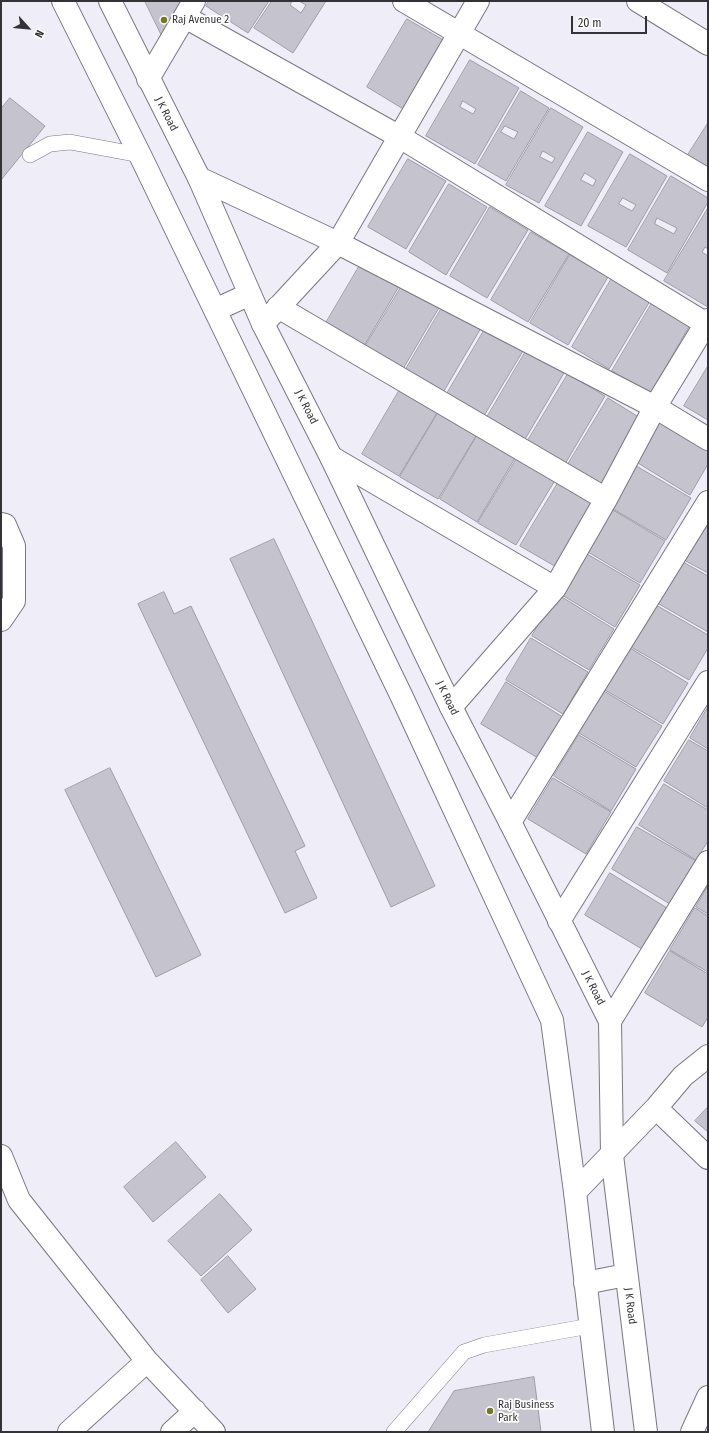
<!DOCTYPE html>
<style>
body{margin:0}
#map{position:relative;width:709px;height:1433px;overflow:hidden;background:#efedf8;font-family:"Fira Sans Condensed",sans-serif}
canvas{display:block}
.frame{position:absolute;inset:0;border:2px solid #333236;pointer-events:none}
.north{position:absolute;left:8px;top:8px;width:40px;height:40px;-webkit-text-stroke:3px #fff;paint-order:stroke;rotate:117deg;font-size:11px;font-weight:700;line-height:16px;text-align:center;color:#333236}
.north::after{content:'';display:block;margin:auto;width:14px;height:18px;background:#333236;clip-path:polygon(50% 0,100% 100%,50% 72%,0 100%)}
.scale{position:absolute;left:571px;top:16px;width:76px;height:18px;box-sizing:border-box;border:2px solid #333236;border-top:0;padding-left:5px;font-size:12px;line-height:14px;white-space:nowrap;color:#333236;-webkit-text-stroke:3px #fff;paint-order:stroke}
</style>
<div id="map">
<canvas width="709" height="1433"></canvas>
<div class="frame"></div>
<div class="north">N</div>
<div class="scale">20 m</div>
</div>
<script>
const g = document.querySelector('canvas').getContext('2d');
g.lineJoin = 'round';
function fill(path, color) {
  g.fillStyle = color;
  g.fill(path, 'evenodd');
}
function strokePath(path, color, width, dash) {
  g.strokeStyle = color;
  g.lineWidth = width;
  g.lineCap = dash ? 'butt' : 'round';
  g.setLineDash(dash || []);
  g.stroke(path);
}
function write(font, color, halo, rows, align = 'center') {
  g.font = font + ' "Fira Sans Condensed",sans-serif';
  g.lineWidth = 3.5;
  g.setLineDash([]);
  g.textBaseline = 'middle';
  g.strokeStyle = halo;
  g.fillStyle = color;
  for (const [text, x, y, turn = 0] of rows) {
    g.save();
    g.translate(x, y);
    g.rotate((+turn || 0) * Math.PI / 180);
    g.textAlign = isNaN(turn) ? turn : align;
    if (halo) g.strokeText(text, 0, 0);
    g.fillText(text, 0, 0);
    g.restore();
  }
}
const building = new Path2D(`
 M145,1H184L163,38Z
 M209,1H269L248,33L206,6Z
 M272,1H292L290,5L301,13L306,5L299,1H326L293,53L254,28Z
 M407,19L445,41L405,110L367,87Z
 M470,60L519,88L475,164L426,136ZM463,101L476,109L473,114L460,107Z
 M521,91L549,108L506,181L478,165ZM505,126L518,132L514,139L501,132Z
 M10,98L45,126L1,180V109Z
 M551,108L583,127L539,203L506,185ZM543,151L555,158L552,163L540,157Z
 M708,123V172L686,158Z
 M588,132L623,152L581,226L545,206ZM585,173L596,180L593,186L581,180Z
 M630,154L667,176L626,247L588,226ZM623,198L636,205L632,211L619,204Z
 M408,159L446,181L406,249L368,227Z
 M671,176L708,198V202L667,273L628,250ZM657,218L677,228L674,234L655,224Z
 M449,184L487,207L446,275L409,252Z
 M490,207L528,230L487,298L450,276Z
 M708,208V249L705,247L702,252L708,256V307L664,281Z
 M531,232L569,254L528,322L491,300Z
 M570,255L608,277L568,345L530,323Z
 M363,260L401,283L361,351L323,328Z
 M612,278L650,301L609,369L572,347Z
 M403,284L440,306L400,374L362,352Z
 M652,303L690,325L650,394L612,371Z
 M443,306L481,328L441,396L403,374Z
 M485,329L523,351L482,419L445,397Z
 M526,351L564,373L524,441L486,419Z
 M708,366V420L684,406Z
 M568,374L605,396L565,464L527,442Z
 M402,386L440,408L399,476L362,454Z
 M608,398L645,421L605,489L567,466Z
 M441,408L479,431L438,499L400,477Z
 M658,419L708,449V464L690,495L633,460Z
 M480,431L518,453L477,522L440,499Z
 M519,455L557,477L516,545L478,523Z
 M633,464L691,498L666,540L608,506Z
 M561,478L599,500L558,568L520,546Z
 M608,507L665,541L640,583L583,549Z
 M708,518V573L684,560Z
 M274,539L435,886L391,907L230,559Z
 M582,551L640,585L615,627L557,592Z
 M683,562L708,576V632L659,604Z
 M164,592L174,614L191,606L305,846L295,851L317,898L285,913L138,604Z
 M557,594L614,629L589,670L532,636Z
 M656,605L708,635V648L689,680L631,647Z
 M531,638L588,672L563,714L506,680Z
 M630,648L688,683L663,724L605,690Z
 M506,682L563,717L538,758L481,724Z
 M604,691L662,726L636,767L579,733Z
 M708,707V749L690,738Z
 M579,735L636,769L611,811L554,776Z
 M689,740L708,751V808L664,781Z
 M110,768L201,955L156,977L65,790Z
 M553,778L611,812L586,854L528,819Z
 M664,784L708,810V841L696,860L639,825Z
 M637,827L696,861L670,904L612,869Z
 M610,873L667,908L642,949L585,915Z
 M708,886V914L696,907Z
 M695,908L708,916V972L670,950Z
 M670,951L708,974V1017L702,1027L645,993Z
 M708,1107V1132L695,1121Z
 M176,1142L206,1177L153,1222L124,1187Z
 M220,1194L252,1230L201,1276L168,1241Z
 M228,1256L256,1289L228,1313L201,1280Z
 M534,1377L541,1432H428L454,1391Z`);
const service = new Path2D(`
 M30,155L50,144L70,142L140,155
 M394,1432L464,1352L484,1345L590,1326`);
const minor = new Path2D(`
 M404,1L708,180
 M638,1L708,44
 M185,17L400,137L708,325
 M148,79L194,1
 M199,178L338,243L655,407L708,439
 M278,307L606,499
 M263,324L338,243L478,1
 M331,457L555,588
 M1,524L5,525L14,546V601L1,620
 M451,707L555,588L606,499L655,407L708,320
 M510,822L708,502
 M559,921L708,682
 M610,1021L708,862
 M656,1108L708,1158
 M1,1156L19,1200L147,1361L214,1432
 M575,1192L656,1108L683,1076L708,1056
 M69,1432L147,1361
 M172,1432L195,1411
 M692,1432L708,1397`);
const secondary = new Path2D(`
 M63,1L140,155L401,695L552,1020L575,1192L603,1432
 M110,1L199,178L263,324L331,457L451,707L510,822L610,1021L612,1155L646,1432
 M215,310L250,294
 M585,1283L626,1275`);
const markers = [
 [164,20,4,"#727a24"],
 [490,1411,4,"#727a24"]
];
const poiNames = [
 ["Raj Avenue 2",172,20],
 ["Raj Business",498,1405],
 ["Park",498,1418]
];
const streetNames = [
 ["J K Road",166,114,63],
 ["J K Road",306,407,63],
 ["J K Road",447,698,64],
 ["J K Road",593,988,63],
 ["J K Road",630,1306,83]
];
fill(building, '#c5c3ce');
strokePath(building, '#9e9ca7', 1);
strokePath(service, '#797781', 16);
strokePath(minor, '#797781', 24);
strokePath(secondary, '#797781', 24);
strokePath(service, '#fff', 15);
strokePath(minor, '#fff', 22);
strokePath(secondary, '#fff', 22);
for (const [x, y, r, color] of markers) {
  const dot = new Path2D();
  dot.arc(x, y, r, 0, 2 * Math.PI);
  g.fillStyle = color;
  g.fill(dot);
  strokePath(dot, '#fff', 1.5);
}
write('11px', '#333236', '#fff', poiNames, 'left');
write('11px', '#333236', '#fff', streetNames);
</script>
